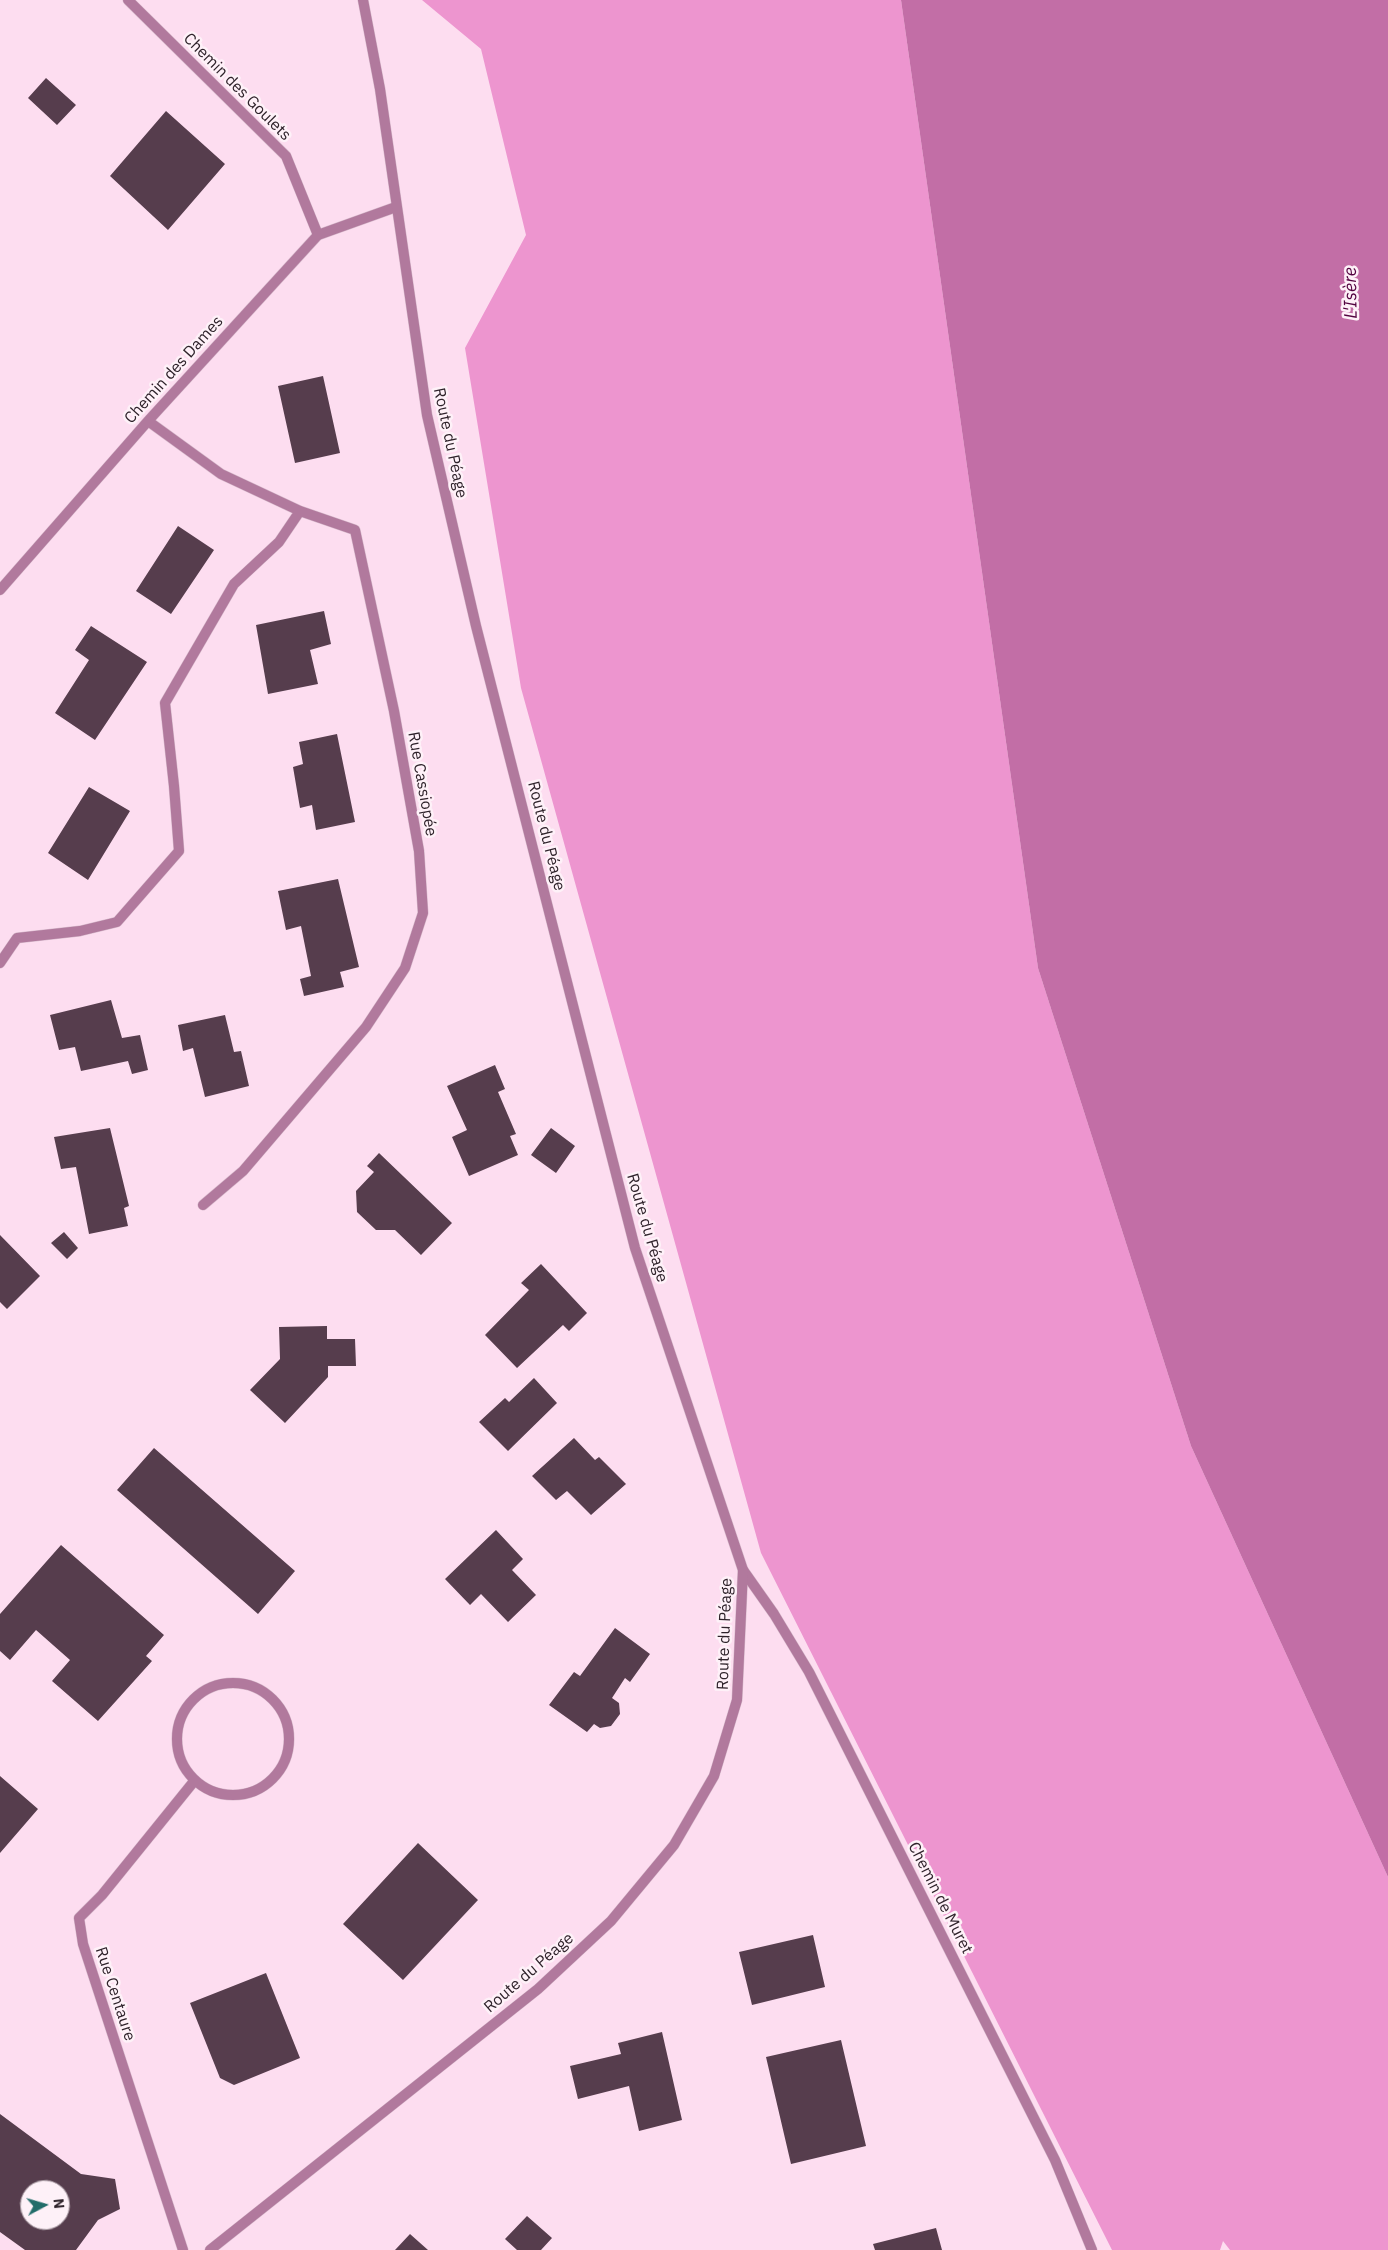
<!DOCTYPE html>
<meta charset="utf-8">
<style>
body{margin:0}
#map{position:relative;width:1388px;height:2250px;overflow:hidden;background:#fdddf0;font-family:"IBM Plex Sans",sans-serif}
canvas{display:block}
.north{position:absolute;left:20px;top:2180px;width:50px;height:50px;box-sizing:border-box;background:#fef1f8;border:1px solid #ab9fa6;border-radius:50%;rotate:84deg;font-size:14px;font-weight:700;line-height:20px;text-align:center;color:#2f232b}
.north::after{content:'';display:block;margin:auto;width:18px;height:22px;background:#226d6a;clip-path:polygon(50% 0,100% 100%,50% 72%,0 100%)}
</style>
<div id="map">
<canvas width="1388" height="2250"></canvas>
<div class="north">N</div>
</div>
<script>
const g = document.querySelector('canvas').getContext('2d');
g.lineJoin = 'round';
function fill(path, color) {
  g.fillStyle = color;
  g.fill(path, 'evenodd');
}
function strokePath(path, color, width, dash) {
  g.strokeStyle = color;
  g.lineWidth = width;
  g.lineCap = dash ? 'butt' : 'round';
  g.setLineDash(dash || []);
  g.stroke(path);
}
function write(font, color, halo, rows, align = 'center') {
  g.font = font + ' "IBM Plex Sans",sans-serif';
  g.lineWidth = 5;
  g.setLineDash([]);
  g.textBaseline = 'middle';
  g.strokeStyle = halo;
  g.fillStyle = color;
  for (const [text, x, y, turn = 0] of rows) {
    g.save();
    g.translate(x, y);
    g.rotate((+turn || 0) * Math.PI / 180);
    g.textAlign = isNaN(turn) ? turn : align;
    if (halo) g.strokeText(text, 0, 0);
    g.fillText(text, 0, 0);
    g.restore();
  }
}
const forest = new Path2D(`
 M422,0H901L1038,968L1191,1446L1388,1877V2250H1230L1223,2241L1220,2250H1112L761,1553L521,688L465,348L526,235L481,49Z`);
const water = new Path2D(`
 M901,0H1388V1877L1191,1446L1038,968Z`);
const building = new Path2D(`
 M46,78L76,105L57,125L28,98Z
 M166,111L225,164L168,230L110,176Z
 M323,376L340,453L295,463L278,386Z
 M178,526L214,550L171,614L136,591Z
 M324,611L331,644L310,650L318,684L268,694L256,625Z
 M91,626L147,662L95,740L55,713L89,660L75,650Z
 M337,734L355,822L316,830L312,805L300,808L293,767L303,764L299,742Z
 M89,787L130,811L88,880L48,853Z
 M338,879L359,967L340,972L344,987L304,996L300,979L311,976L301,926L286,930L278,891Z
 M111,1000L122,1038L140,1035L148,1070L132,1074L128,1061L81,1071L75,1047L59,1050L50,1015Z
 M225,1015L234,1052L241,1051L249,1086L205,1097L193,1048L183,1051L178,1025Z
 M495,1065L505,1089L498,1092L516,1134L510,1136L518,1155L469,1176L452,1137L467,1130L447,1086Z
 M110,1128L129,1206L124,1208L128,1226L89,1234L76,1167L61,1169L54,1137Z
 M551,1128L575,1146L556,1173L531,1155Z
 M379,1153L452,1223L421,1255L395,1230H376L357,1212L356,1191L374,1172L367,1166Z
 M64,1232L78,1248L67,1259L51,1243Z
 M0,1235L40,1276L7,1309L0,1302Z
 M541,1264L587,1313L569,1331L563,1325L517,1368L485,1335L529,1290L521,1283Z
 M327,1326V1339H355L356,1366H328V1377L285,1423L250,1390L280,1359L279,1327Z
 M534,1378L557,1403L508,1451L479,1422L505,1398L509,1402Z
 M574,1438L595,1460L599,1457L626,1484L591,1515L567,1491L556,1500L532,1476Z
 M154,1448L295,1571L258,1614L117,1490Z
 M496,1530L523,1559L512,1570L536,1595L508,1622L481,1594L470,1605L445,1579Z
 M61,1545L164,1635L146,1656L152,1661L98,1721L52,1681L70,1660L36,1630L10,1660L0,1651V1614Z
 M615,1628L650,1654L630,1682L625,1678L612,1698L619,1703L620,1714L611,1726L600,1728L594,1724L587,1732L549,1705L574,1672L580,1676Z
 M0,1776L38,1809L0,1853Z
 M418,1843L478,1900L403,1980L343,1924Z
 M813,1935L825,1987L752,2005L739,1952Z
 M266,1973L300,2058L234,2085L220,2078L190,2003Z
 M662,2032L682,2120L639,2131L629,2086L578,2099L570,2066L621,2054L618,2043Z
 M841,2040L866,2146L791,2164L766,2057Z
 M0,2114L81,2174L115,2179L120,2209L98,2220L76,2250H25L0,2232ZM30,2190H60V2220H30Z
 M527,2216L552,2238L541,2250H517L505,2239Z
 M936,2228L942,2250H875L873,2244Z
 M410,2234L428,2250H395Z`);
const service = new Path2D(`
 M128,0L286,156L318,235`);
const minor = new Path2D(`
 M148,421L221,474L300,511L355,530L394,711L419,851L423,913L405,968L366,1027L243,1171L203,1205
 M0,590L148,421L318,235L396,207
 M0,963L17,938L80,931L117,922L179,851L174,786L165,703L234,584L279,542L300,511
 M743,1570L774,1614L809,1672L1055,2160L1092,2250
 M177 1739a56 56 0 1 1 112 0a56 56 0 1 1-112 0Z
 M183,2250L83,1944L79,1918L102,1895L195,1780`);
const tertiary = new Path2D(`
 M210,2250L538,1989L611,1921L674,1845L714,1776L737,1700L743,1570L635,1248L476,626L427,415L380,89L363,0`);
const streetNames = [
 ["Chemin des Goulets",237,87,45],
 ["Chemin des Dames",174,370,-48],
 ["Route du Péage",450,443,78],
 ["Rue Cassiopée",422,784,80],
 ["Route du Péage",546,836,76],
 ["Route du Péage",647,1228,74],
 ["Route du Péage",725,1634,-88],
 ["Chemin de Muret",940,1898,63],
 ["Route du Péage",529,1973,-41],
 ["Rue Centaure",115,1994,72]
];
const waterNames = [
 ["L'Isère",1351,293,-91]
];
fill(forest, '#ed95cf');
fill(water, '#c26ea6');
fill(building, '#563d4d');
strokePath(service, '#d8bccd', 11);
strokePath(minor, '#d8bccd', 11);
strokePath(tertiary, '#d8bccd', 11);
strokePath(service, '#b1799d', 10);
strokePath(minor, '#b1799d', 10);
strokePath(tertiary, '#b1799d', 10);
write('16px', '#2f232b', '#fef1f8', streetNames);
write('italic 18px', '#530340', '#fef1f8', waterNames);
</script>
